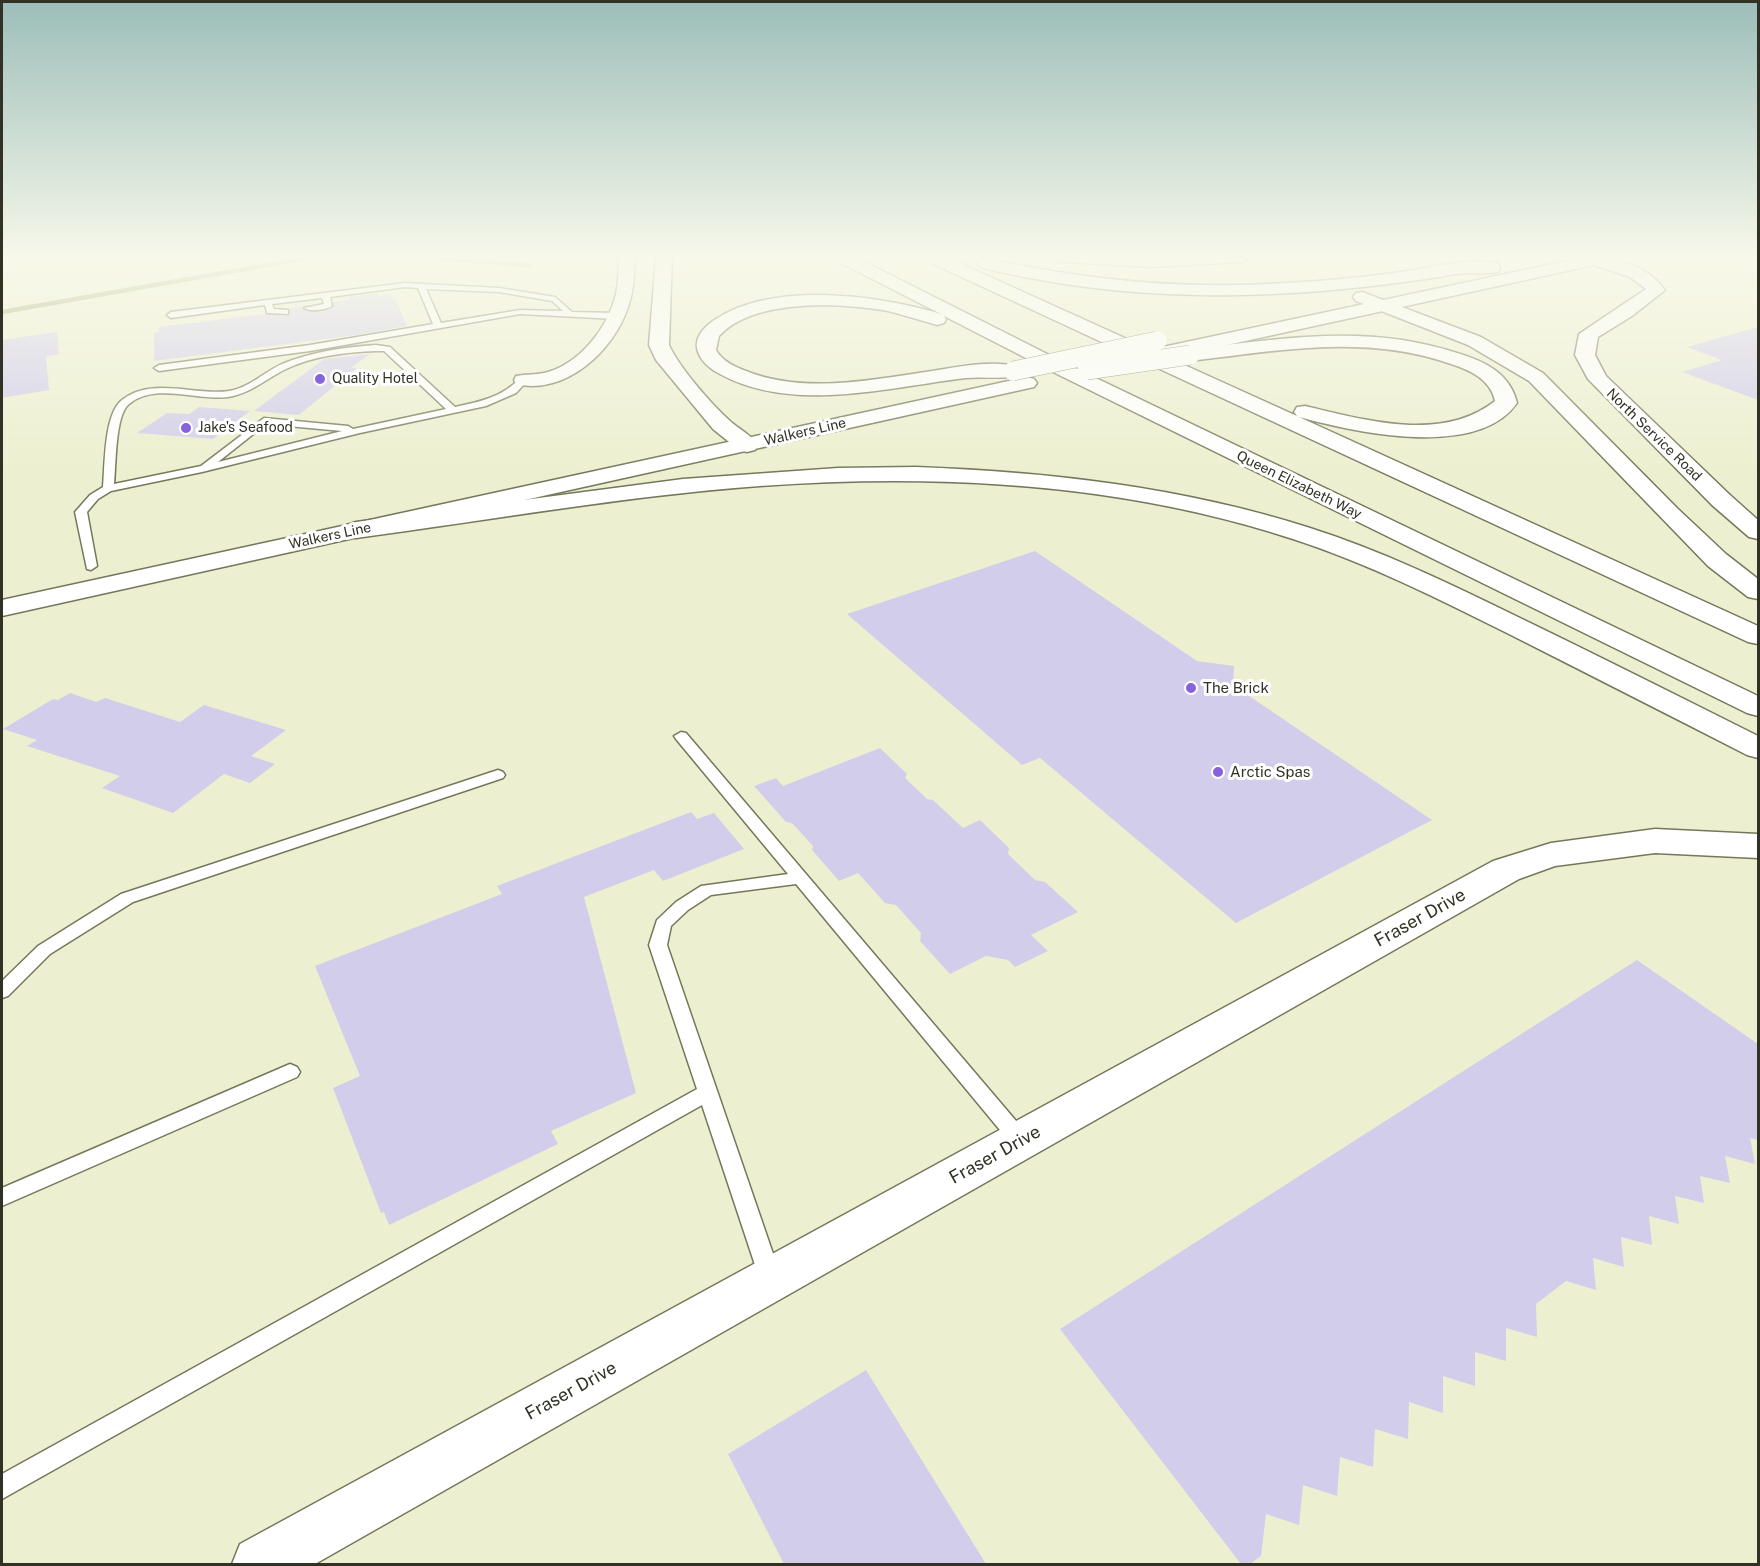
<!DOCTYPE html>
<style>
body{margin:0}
#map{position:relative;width:1760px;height:1566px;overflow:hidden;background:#edf0d0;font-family:"Public Sans",sans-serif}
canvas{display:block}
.frame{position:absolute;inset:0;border:3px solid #313225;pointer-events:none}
</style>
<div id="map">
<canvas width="1760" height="1566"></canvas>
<div class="frame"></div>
</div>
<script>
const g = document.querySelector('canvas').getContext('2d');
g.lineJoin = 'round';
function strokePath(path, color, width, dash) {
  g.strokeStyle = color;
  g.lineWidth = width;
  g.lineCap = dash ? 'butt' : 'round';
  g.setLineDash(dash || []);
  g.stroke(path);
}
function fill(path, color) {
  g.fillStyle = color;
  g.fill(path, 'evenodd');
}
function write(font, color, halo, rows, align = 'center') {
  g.font = font + ' "Public Sans",sans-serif';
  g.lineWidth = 6;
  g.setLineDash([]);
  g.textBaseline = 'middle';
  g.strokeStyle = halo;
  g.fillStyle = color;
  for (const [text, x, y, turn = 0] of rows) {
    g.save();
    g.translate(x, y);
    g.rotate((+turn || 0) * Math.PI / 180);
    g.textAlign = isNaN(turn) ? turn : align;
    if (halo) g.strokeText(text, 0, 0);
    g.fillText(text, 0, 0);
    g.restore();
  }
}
const stream = new Path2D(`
 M419,257L529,265
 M2,312L313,257H358`);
const building = new Path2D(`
 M378,293L379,296L390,294L393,300L395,299L407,326L356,335L154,361V333L159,332V327L265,314L288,316L290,314L289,308L303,306L302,309L306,311L323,312L333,308V302L350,300L348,297Z
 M1758,327V400L1682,372L1722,360L1687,347Z
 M57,332L59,354L46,357L49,390L2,398V340Z
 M370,354L351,368H357L299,415L254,411L324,359Z
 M199,407L250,411L213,439L137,433L167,413L189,414Z
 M1035,551L1197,661L1234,666L1233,685L1432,820L1236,923L1040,758L1022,765L847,614Z
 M70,693L96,702L105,698L180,722L204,705L286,730L251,756L275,764L250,783L224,774L173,813L102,788L120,776L27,746L37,740L3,729L53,699L58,700Z
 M880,748L907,774L905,778L927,799L933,800L963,828L980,820L1009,848L1008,854L1035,880L1045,882L1078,912L1031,935L1048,951L1015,967L1008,960L986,956L950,974L920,941L921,933L896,905L885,903L858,873L839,881L812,850L813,846L792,823L786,822L754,786L776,778L783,786Z
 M691,812L697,819L714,813L744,849L663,881L654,870L584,897L636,1093L551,1131L558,1144L389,1225L384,1212L381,1213L333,1088L360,1076L315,966L502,894L497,886Z
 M1637,960L1758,1044V1140L1750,1138L1755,1164L1725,1156L1730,1183L1700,1176L1704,1203L1675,1196L1679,1224L1649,1216L1652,1245L1621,1237L1624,1267L1593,1258L1596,1290L1566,1281L1536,1304L1537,1337L1506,1328V1361L1475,1352V1386L1443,1376V1413L1409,1402L1408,1439L1375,1429L1373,1467L1340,1457L1337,1496L1303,1485L1299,1525L1266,1514L1261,1556L1250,1564H1241L1060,1329Z
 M866,1370L986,1564H784L728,1454Z`);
const service = new Path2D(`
 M405,283L499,288L555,297L572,312L616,313L620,316L616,319L520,314L310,351L159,371L154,368L159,365L310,345L433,324L418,288L405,287L330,297L332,306C326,310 310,312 304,308L324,304L322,298L272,304L274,309L288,310V314L267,313L265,305L171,318L167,315L171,312ZM426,289L499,292L552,301L563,311L520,310L441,323Z
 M376,345L390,347L455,407C479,402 503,397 520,378L528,380L516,393L486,406L360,433L202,472L111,491L98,499L87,512L97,566L91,570L87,569L75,512L90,495L103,487C105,464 104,414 122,400C152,376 196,396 229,391C249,388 264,372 282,364C311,352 345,347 376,345ZM376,351H384L446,409L353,429L348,426L264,418L201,466L114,484C116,465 115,415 129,404C155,382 198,401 228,397C250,394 267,378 286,369C313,356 346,352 376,351ZM266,424L342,431L218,462Z
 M681,732L686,733L1028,1135L1031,1141L1028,1147L1021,1149L1014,1147L796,884L711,895L688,910L671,926L667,945L781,1277L778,1284L770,1287L762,1284L759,1277L702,1105L2,1499V1474L697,1089L649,945L657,920L676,902L701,886L788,874L676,739L674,736Z
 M498,770L503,772L505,775L503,778L133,902L50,954L8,996L2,998V981L38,946L121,894Z
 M290,1064L297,1067L300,1072L297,1077L2,1206V1188Z`);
const minor = new Path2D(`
 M619,257H635C634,274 634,291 628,307C614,350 566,396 516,384L514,380L516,376C526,374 535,375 544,373C579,365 608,328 616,294C619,282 618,269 619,257Z`);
const tertiary = new Path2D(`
 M1056,257H1250L1242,262L1151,267L1064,262L1058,261Z
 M1580,257C1611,257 1646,263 1665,290L1632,316L1598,337L1595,355L1606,376L1730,495L1758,520V539L1749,537L1712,505L1588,379L1575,355L1579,334L1646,289L1630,277L1582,261Z
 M1655,829L1758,834V858L1655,853L1555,866L1519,879L315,1564H232L240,1544L1493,861L1551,843Z`);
const secondary = new Path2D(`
 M1585,257H1616L1608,262L1158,360L1151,358L1148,354L1151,350L1158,348Z
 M1027,377L1034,379L1037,383L1034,387L2,616V600Z`);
const motorway = new Path2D(`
 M656,257H672L669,345C679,367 711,404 730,421C739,429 751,435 758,445L755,450L747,452L739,450L713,429L656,360L649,345Z
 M835,257H855L1073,367L1758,696V716L1747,713L1059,375L944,316L946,319L944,323L937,325C920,320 904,315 888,311C841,303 754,298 719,336L716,350C722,361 735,367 746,371C805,395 877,379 938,370C964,366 994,360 1020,367L1023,371L1020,375C1003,380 984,376 966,378C889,387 793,414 720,374C710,369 699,360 697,348C695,336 706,325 716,319C774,281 878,295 941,314L837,261Z
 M925,257H946L1297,416L1294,412L1297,407L1305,406C1365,420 1442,443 1495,401C1491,379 1468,369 1448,363C1363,334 1277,351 1190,361L1183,359L1180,355L1183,351L1190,349C1283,339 1366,323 1457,353C1484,361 1510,373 1517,403C1477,460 1354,432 1299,417L1758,626V644L1748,642L927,261Z
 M985,258C1084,280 1183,290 1284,283C1325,281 1367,277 1407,271C1436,267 1470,257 1498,264L1500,268L1498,272C1488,274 1477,273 1466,273C1453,274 1439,277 1426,279C1274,301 1129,304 979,267L977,263Z
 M1362,292L1481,337L1543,373L1678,509L1726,554L1758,579V599L1748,597L1708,566L1529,381L1468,345L1356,301L1353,297L1356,293Z
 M916,467C1050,472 1182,487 1310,528C1382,551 1451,584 1518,617C1599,656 1678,696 1758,736V758L1747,755C1667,714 1587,673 1507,633C1437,598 1367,563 1293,539C1123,483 938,473 760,486C625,496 491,520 356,538L347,535L343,530L347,525L356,522L683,479L838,468Z`);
const secondaryBridge = new Path2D(`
 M1013,371L1157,341`);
const motorwayBridge = new Path2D(`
 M1087,370L1190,355`);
const markers = [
 [320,379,6,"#8662dd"],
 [186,428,6,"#8662dd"],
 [1191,688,6,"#8662dd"],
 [1218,772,6,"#8662dd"]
];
const farPoinames = [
 ["Quality Hotel",332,379],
 ["Jake's Seafood",198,428]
];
const farStreetnames = [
 ["Walkers Line",805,432,-13],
 ["North Service Road",1654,435,44],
 ["Queen Elizabeth Way",1299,485,26],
 ["Walkers Line",330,536,-12]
];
const poiNames = [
 ["The Brick",1203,688],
 ["Arctic Spas",1230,772]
];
const nearStreetnames = [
 ["Fraser Drive",1420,918,-29],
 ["Fraser Drive",995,1155,-29],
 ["Fraser Drive",571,1391,-29]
];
strokePath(stream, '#9c9f5c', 4.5);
fill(building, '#d2cdeb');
strokePath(service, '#75775b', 3);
strokePath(minor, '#75775b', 3);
strokePath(tertiary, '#75775b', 3);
strokePath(secondary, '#75775b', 3);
strokePath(motorway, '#75775b', 3);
fill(service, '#fff');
fill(minor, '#fff');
fill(tertiary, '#fff');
fill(secondary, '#fff');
fill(motorway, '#fff');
strokePath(secondaryBridge, '#75775b', 20, []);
strokePath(motorwayBridge, '#75775b', 20, []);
strokePath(secondaryBridge, '#fff', 19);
strokePath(motorwayBridge, '#fff', 19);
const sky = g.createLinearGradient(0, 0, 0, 476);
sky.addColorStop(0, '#9cbeb9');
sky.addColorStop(0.54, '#f7f8ea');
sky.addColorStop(1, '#f7f8ea00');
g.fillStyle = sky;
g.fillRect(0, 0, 1760, 476);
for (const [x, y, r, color] of markers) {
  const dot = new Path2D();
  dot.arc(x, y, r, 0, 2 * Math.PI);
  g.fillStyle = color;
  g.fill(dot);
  strokePath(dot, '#fff', 2);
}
write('14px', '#313225', '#fff', farPoinames, 'left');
write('14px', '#313225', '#fff', farStreetnames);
write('15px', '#313225', '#fff', poiNames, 'left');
write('18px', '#313225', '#fff', nearStreetnames);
</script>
